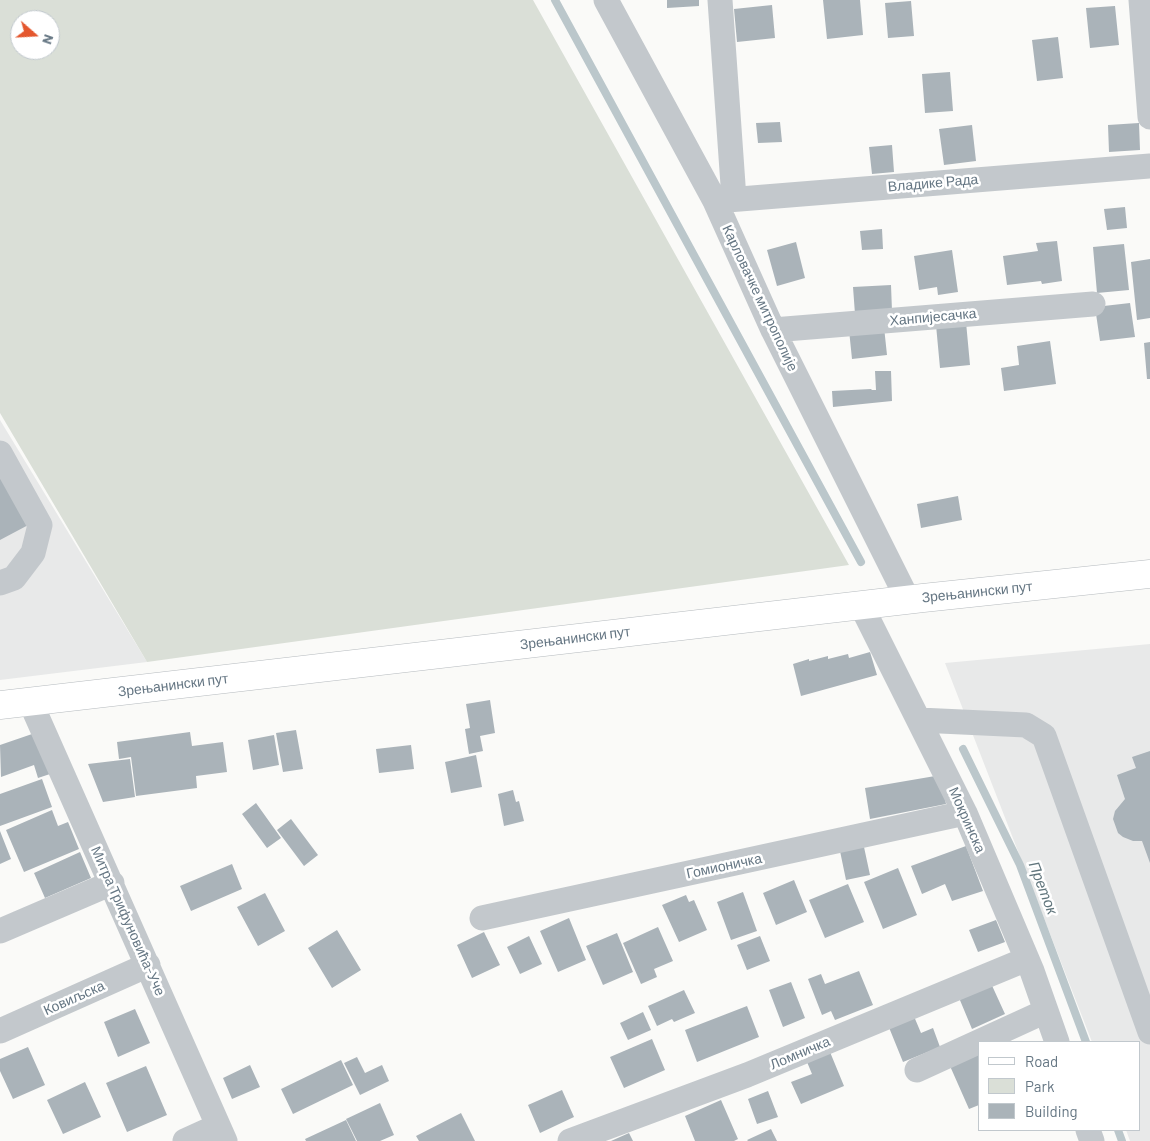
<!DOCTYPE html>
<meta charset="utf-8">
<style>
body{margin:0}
#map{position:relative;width:1150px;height:1141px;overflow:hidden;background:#fafaf8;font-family:Barlow,sans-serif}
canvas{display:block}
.legend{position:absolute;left:978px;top:1041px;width:162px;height:90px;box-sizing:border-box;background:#fff;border:1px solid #c1c8cd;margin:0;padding:6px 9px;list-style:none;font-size:15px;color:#657683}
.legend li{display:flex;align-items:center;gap:10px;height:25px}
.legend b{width:25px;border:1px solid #c1c8cd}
.north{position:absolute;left:10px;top:10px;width:50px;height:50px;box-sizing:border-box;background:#fff;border:1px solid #c1c8cd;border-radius:50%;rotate:109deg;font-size:14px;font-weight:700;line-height:20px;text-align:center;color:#657683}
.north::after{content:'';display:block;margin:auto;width:18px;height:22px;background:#e4572e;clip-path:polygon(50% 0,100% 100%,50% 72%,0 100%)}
</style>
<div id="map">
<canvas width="1150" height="1141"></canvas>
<ul class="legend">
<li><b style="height:6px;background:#fff"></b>Road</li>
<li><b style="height:14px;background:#dadfd7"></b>Park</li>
<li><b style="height:14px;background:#aab3b9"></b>Building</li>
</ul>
<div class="north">N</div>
</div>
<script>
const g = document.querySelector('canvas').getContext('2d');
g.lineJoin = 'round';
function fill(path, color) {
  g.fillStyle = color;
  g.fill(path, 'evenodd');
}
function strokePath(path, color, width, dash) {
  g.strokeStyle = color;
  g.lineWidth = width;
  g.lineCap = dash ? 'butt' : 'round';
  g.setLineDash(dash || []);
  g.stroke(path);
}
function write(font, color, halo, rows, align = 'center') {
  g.font = font + ' Barlow,sans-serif';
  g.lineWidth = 5;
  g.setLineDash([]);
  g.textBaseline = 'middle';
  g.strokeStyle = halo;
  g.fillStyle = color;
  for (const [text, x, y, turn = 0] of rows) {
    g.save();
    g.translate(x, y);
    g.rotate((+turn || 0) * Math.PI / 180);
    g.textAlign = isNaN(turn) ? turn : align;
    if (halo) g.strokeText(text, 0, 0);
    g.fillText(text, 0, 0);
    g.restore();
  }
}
const built = new Path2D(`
 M0,420L147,662L0,680Z
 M1150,644V1141H1130L1126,1130H1139V1042H1092L945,663Z`);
const green = new Path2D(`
 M0,0H533L849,565L147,662L0,413ZM20,20H50V50H20Z`);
const stream = new Path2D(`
 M555,0L861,562
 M963,749L1020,865L1086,1042
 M1118,1130L1122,1141`);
const building = new Path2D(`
 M667,0H699V6L667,8Z
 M823,0H860L863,35L827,39Z
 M911,1L914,36L888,38L885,3Z
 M772,5L775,38L737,42L734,9Z
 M1115,6L1119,45L1090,48L1086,8Z
 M1058,37L1063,78L1037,81L1032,40Z
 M950,72L953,111L925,113L922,74Z
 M780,122L782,142L758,143L756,123Z
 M1139,123L1140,150L1109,152L1108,125Z
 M972,125L976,161L944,165L939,129Z
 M892,145L894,172L872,174L869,147Z
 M1125,207L1127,228L1107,230L1104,209Z
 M882,229L883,249L862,250L860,231Z
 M1057,241L1062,281L1042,284L1041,281L1007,285L1003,256L1038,251L1036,243Z
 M796,242L805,278L777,286L767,250Z
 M1124,244L1129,290L1097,293L1093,247Z
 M952,250L958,292L938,295L937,287L919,290L914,256Z
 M1150,259V318L1137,320L1131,262Z
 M891,285L892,311L855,314L853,287Z
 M1130,303L1135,337L1100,341L1095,307Z
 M966,322L970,365L940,368L936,325Z
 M884,327L887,355L852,359L849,330Z
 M1050,341L1056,384L1004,391L1001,368L1019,365L1017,346Z
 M1150,342V379H1147L1144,343Z
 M875,371H891L892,401L833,407L832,391L871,389L872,390H876Z
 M0,464L32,523L0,540Z
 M958,496L962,520L921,528L917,504Z
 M870,652L877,675L801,696L793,664L809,659V661L828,656V659L848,654L849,658Z
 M490,700L495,733L480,736L483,751L469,754L465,729L470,728L466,704Z
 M296,730L303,769L283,772L276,733Z
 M190,732L192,746L223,742L227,772L196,776L197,788L136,796L131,757L119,759L117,742Z
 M35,733L50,774L38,778L34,765L1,777L0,745Z
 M274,735L279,765L253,770L248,740Z
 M411,745L414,769L379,773L376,749Z
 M1150,751V863L1142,841H1133L1123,837L1118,833L1113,819L1115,811L1125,799L1117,775L1136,768L1132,757Z
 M476,755L482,787L451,793L445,762Z
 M130,759L135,797L103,802L88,764Z
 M941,775L946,804L870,819L865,788Z
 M42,779L52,807L0,826V794Z
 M513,790L516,802L519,801L524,821L504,826L498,794Z
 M256,803L281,838L267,848L242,814Z
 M52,810L58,826L68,822L79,849L24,872L6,830Z
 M291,819L318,855L304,866L277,830Z
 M0,831L11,859L0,864Z
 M966,846L983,891L952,901L945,884L922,894L911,866Z
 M864,847L870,875L846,880L840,851Z
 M80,852L91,878L45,898L34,873Z
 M232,864L242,889L191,911L180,886Z
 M898,868L917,915L883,929L864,882Z
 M794,880L807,912L776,925L763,893Z
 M848,884L864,922L825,938L809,900Z
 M743,892L757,931L731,940L717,902Z
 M265,893L285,931L258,946L237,907Z
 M686,895L689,902L694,900L707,930L679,942L662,905Z
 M569,918L586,960L558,972L540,931Z
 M996,920L1005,942L978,952L969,930Z
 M658,927L673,961L654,969L657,977L641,984L623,943Z
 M337,930L361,970L332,988L308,948Z
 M484,932L500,965L472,978L457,945Z
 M617,933L633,972L603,985L586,946Z
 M529,936L542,964L520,974L507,947Z
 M760,936L770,961L747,970L737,945Z
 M859,971L873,1005L835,1020L831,1011L822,1015L808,979L821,974L825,984Z
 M989,979L1005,1014L972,1029L957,993Z
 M791,982L805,1018L783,1027L769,990Z
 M684,990L695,1013L674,1022L672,1019L657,1026L648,1006Z
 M747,1006L759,1037L697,1062L685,1030Z
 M135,1009L150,1043L118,1057L104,1022Z
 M643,1012L651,1030L628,1040L620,1023Z
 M913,1014L921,1033L933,1028L940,1047L903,1062L888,1025Z
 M652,1039L665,1070L624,1088L610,1057Z
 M28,1047L45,1085L13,1099L0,1071V1059Z
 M830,1052L844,1086L801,1104L791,1082L812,1074L807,1062Z
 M979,1053V1105L969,1109L950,1066Z
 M357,1057L365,1073L382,1065L389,1081L360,1095L344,1063Z
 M341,1060L353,1085L293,1114L281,1089Z
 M250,1065L260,1087L232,1099L223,1078Z
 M146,1066L167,1115L127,1132L106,1083Z
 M85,1082L101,1117L63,1134L47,1100Z
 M562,1090L574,1117L540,1133L528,1105Z
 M768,1091L778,1117L757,1124L748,1099Z
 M721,1100L738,1139L734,1141H695L685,1116Z
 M380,1103L394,1135L380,1141H357L346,1119Z
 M461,1113L475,1141H419L416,1136Z
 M346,1120L356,1141H306L305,1139Z
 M771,1129L777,1141H748L747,1140Z
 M629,1133L633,1141H611Z`);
const minor = new Path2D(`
 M606,0L715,201L773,330L908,600
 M720,0L734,199
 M1141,0L1150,117
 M715,201L1150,166
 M773,330L1093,304
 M0,453L40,525L33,553L14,578L0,583
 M861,605L965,813L1032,971L1057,1042
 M30,701L225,1141
 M919,720L1026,725L1044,736L1150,1032
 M482,918L965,813
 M0,931L112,883
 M0,1031L148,965
 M917,1070L1046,1011
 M1088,1130L1092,1141
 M185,1141L218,1126
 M570,1141L747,1075L1027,959`);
const major = new Path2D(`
 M0,705L923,598L1150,574`);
const streetNames = [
 ["Владике Рада",933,183,-5],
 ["Карловачке митрополије",760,298,65],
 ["Ханпијесачка",933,317,-5],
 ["Зрењанински пут",977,592,-6],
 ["Зрењанински пут",575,638,-7],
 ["Зрењанински пут",173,685,-7],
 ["Мокринска",967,820,66],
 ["Гомионичка",724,866,-12],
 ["Митра Трифуновића-Уче",128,921,66],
 ["Ковиљска",74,998,-24],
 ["Ломничка",800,1053,-23]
];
const waterNames = [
 ["Преток",1043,888,69]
];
fill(built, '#e8e9e9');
fill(green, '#dadfd7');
strokePath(stream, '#bbc7cb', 8);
fill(building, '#aab3b9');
strokePath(major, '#b5babe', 29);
strokePath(minor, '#c3c8cc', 25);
strokePath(major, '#fff', 28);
write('14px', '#657683', '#fff', streetNames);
write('italic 15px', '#60757c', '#fff', waterNames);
</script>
